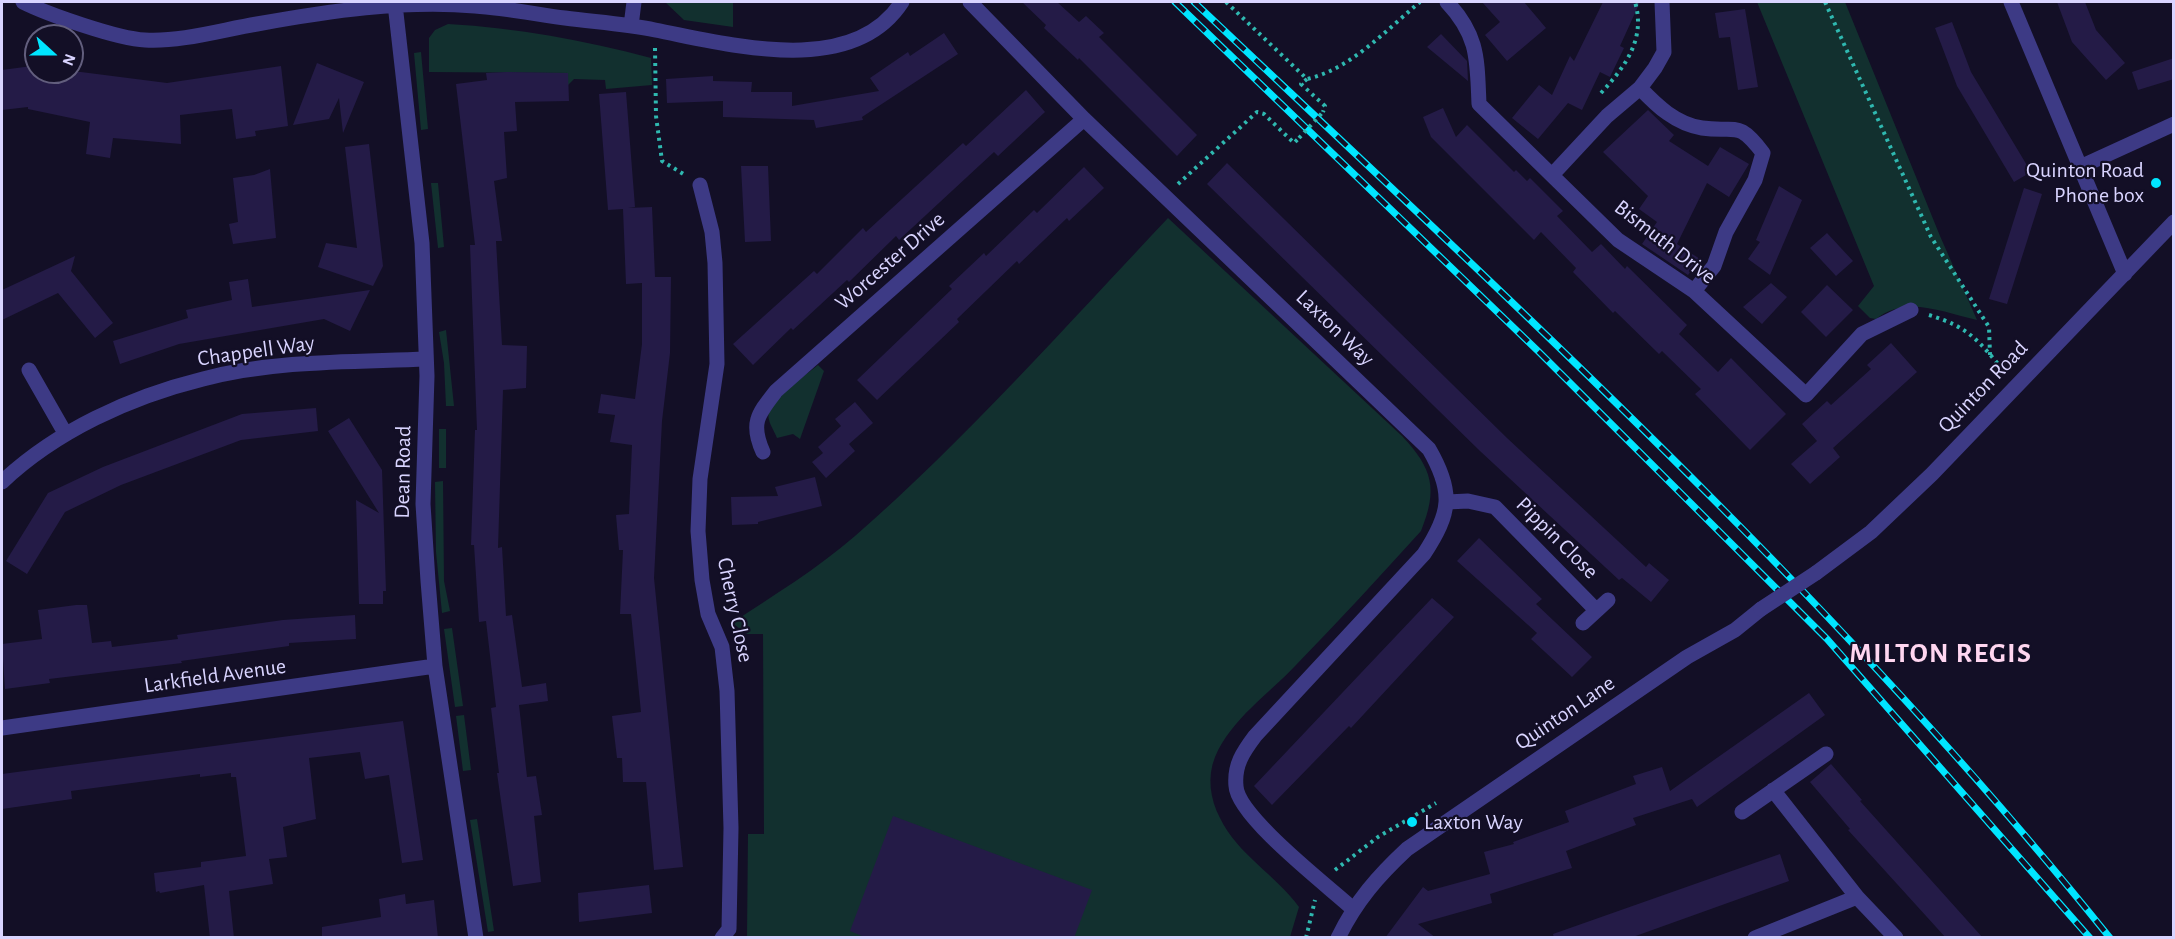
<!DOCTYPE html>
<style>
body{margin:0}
#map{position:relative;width:2175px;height:939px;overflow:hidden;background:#130f26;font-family:"Alegreya Sans",sans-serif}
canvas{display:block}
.frame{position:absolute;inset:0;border:3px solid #d9d4ff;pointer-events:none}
.north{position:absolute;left:24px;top:24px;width:60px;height:60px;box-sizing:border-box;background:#130f26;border:2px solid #625e7d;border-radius:50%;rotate:111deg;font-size:16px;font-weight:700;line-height:24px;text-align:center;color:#d9d4ff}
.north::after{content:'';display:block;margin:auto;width:21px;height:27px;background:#00e5ff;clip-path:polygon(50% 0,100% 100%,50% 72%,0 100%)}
</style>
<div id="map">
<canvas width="2175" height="939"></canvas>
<div class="frame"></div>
<div class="north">N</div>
</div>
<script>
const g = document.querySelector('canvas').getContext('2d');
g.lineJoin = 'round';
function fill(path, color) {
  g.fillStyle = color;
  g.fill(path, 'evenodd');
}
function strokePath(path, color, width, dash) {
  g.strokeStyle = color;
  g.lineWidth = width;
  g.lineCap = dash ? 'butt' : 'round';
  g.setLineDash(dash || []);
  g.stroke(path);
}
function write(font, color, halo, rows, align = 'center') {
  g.font = font + ' "Alegreya Sans",sans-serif';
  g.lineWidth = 4.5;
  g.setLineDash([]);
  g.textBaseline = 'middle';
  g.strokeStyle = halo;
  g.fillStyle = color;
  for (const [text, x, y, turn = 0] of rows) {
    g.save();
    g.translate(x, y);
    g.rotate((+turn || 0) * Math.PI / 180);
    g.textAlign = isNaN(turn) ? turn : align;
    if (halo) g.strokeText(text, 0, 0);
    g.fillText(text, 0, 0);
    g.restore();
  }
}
const green = new Path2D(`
 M665,2H733V27L684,20Z
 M1757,2H1845L1940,236L1977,320C1943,312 1905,295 1876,319L1870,318L1858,306L1874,286Z
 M448,24C517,28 584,40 651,58L652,85L606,89L605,80L574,79L568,85V73L429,72V38L435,30Z
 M421,52L428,129L421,130L414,53Z
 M431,183H438L444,247L438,248Z
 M1168,218L1402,436C1433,469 1438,489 1421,531C1380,576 1339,621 1296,665C1268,695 1232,718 1215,757C1207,777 1210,799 1220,818C1237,854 1276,875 1299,907L1290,937H747L748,834H764L763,634H746L749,632L743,631L732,623C774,595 817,569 855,536C967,438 1066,326 1168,218Z
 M446,330L454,406H446L444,363L439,332Z
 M818,365L824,371L800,439L793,434L777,438C774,430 766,420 769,411C774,396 806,375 818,365Z
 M439,429H446V468H439Z
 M443,481L444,581L450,611L442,613L436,552L435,482Z
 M452,628L463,706L455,707L444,629Z
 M464,715L471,770L463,771L456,716Z
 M477,819L494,931L488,932L470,820Z`);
const building = new Path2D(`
 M1022,2H1057L1079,22L1086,16L1104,33L1099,37L1197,135L1177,156L1079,58L1078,60L1044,28L1046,25Z
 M1482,2H1524L1546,28L1507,61L1485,35L1500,22Z
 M1603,2H1640L1620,46L1624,48L1610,77L1600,72L1582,110L1568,103L1538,139L1512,118L1539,85L1552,95L1570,56L1574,61Z
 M2057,2H2085L2096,30L2125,63L2106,80L2072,42Z
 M1745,9L1758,87L1738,90L1730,37L1719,38L1715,13Z
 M1952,22L1971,72L2031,172L2014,182L1957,86L1935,28Z
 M944,33L958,54L862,117L863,120L816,128L814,120L723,117V101L667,103L666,79L713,76V81L752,82L751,92H792V106L879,91L870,78L908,52L910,56Z
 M1441,34L1467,61L1468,81L1427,47Z
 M2174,58V79L2138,90L2132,72Z
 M317,63L364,82L343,133L339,98L329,119L293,125Z
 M32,66L33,72H81L167,83L281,66L288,126L255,131L256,136L236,139L232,109L180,115L181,144L113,138L110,158L86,154L90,122L28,109V107L2,110V70Z
 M507,72L568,73L569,101L515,102L517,131L504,132L507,178L494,181L502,241H496L502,345L527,346L526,388L503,390L498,548L502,547L506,616L512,615L522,687L546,683L548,701L519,705L527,777L536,776L542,815L534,816L541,882L513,886L497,773H499L491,708L496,707L486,621L479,622L474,545H471L475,430H477L470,245H475L456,84L487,80L486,73Z
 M1026,90L1045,112L998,156L994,152L899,240L896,236L849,282L847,280L793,330L791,328L753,365L733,344L814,271L817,274L863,228L866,232L963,143L966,146Z
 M626,92L635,207L628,208L652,207L655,277H671L670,353L662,421L654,578L683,867L654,870L646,782H623L622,758H617L612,716L641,712L631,614H620L623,550H619L616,515L629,514L632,445L610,442L615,415L598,413L601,394L635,399L642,344V283L626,284L623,209L608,210L599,94Z
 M1443,108L1456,137L1467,125L1514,172L1516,170L1527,181L1530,178L1563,211L1557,216L1592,252L1601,244L1625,269L1627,266L1687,325L1679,334L1718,372L1731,358L1786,414L1750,450L1695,394L1701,389L1662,351L1659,354L1615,311L1613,313L1573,272L1576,268L1541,232L1534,240L1431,137L1423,117Z
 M1648,110L1674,135L1669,141L1708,166L1720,147L1749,164L1729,197L1707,183L1677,244L1700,259L1688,275L1642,244L1657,222L1639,209L1648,196L1603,152Z
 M369,144L383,266L373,286L318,267L326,243L357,248L345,147Z
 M1227,163L1507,438L1646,567L1649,563L1669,580L1651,602L1622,578L1619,580L1480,451L1207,184Z
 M741,166H768L771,241L745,242Z
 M1084,167L1104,188L1069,221L1067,218L1019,264L1017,261L957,319L959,322L877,400L857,380L952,289L949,286L984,253L986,256L1034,210L1037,213Z
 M270,169L276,238L233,244L229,224L238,222L233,178L254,175Z
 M1779,186L1802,200L1770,275L1748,259L1760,242L1756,240Z
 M2024,188L2042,194L2007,304L1989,299Z
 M1827,233L1853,261L1836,276L1810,248Z
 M75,256L71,271L113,323L95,338L58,293L2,320V290Z
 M248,279L252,307L370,290L350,331L324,319L179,344L120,364L113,341L188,318L186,310L232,300L229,282Z
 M1771,283L1787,297L1762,324L1743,307Z
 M1827,285L1853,310L1826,337L1801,312Z
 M1891,343L1917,372L1833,448L1840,457L1810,484L1791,464L1817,441L1802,424L1827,401L1831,405L1871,369L1867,365Z
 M855,402L873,423L849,444L855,451L826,478L812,462L823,453L818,447L841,426L835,419Z
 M316,408L318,431L241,440L121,485L65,512L27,574L6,561L48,493L103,467L242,414Z
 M349,418L382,470L386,591H383V604H359L356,500L379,513L328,431Z
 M815,477L822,506L758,522V524L732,525L731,497L778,496L775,487Z
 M1479,538L1542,599L1536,604L1592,657L1572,677L1531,639L1537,633L1457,561Z
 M1432,598L1454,617L1351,728L1349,726L1272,805L1254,786Z
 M76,605H87L92,643L111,641L112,647L178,639L177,635L283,620L355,615L356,639L289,643V646L181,661L182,663L49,679L50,683L5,689L2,644L42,639L38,610Z
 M1809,693L1825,715L1697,807L1692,799L1633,818L1636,825L1566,851L1572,868L1490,894L1492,903L1418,924L1436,938H1385L1423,887L1428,891L1490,874L1484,852L1514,844L1513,842L1569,822L1565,811L1636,784L1633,776L1662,767L1670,791Z
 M403,721L423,860L402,863L389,775L365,779L360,752L309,758L316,819L283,827L287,857L269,859L273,884L229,891L234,938H210L204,885L160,893L159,891L156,892L154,873L201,867V862L246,856L236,777H231V773L200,777V774L71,791L72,799L2,809V774Z
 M1831,764L1862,800L1860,801L1983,938H1946L1848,830L1850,829L1810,782Z
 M893,816L1092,890L1074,938H867L850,931Z
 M1780,854L1789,881L1630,938H1554L1553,934Z
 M649,885L652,913L579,922L578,893Z
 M405,894L406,904L434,900L438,938H322V927L381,917L379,899Z`);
const path = new Path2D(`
 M1226,2L1307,79C1351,69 1386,30 1420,2
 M1825,2L1931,237L1989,327L1990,355
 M655,48L656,116L662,161L685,175
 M1307,79L1301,84L1325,106L1323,112
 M1601,93C1625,67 1646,39 1635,2
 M1178,184L1257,112L1264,114L1294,143L1299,138
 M1929,315C1971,328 1978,341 2005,372
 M1335,870L1378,837L1436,803
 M1306,938L1315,900`);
const minor = new Path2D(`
 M23,2C47,14 118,39 145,40C182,42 221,30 257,24C329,11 402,0 475,6C505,8 535,14 565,18C595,22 626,24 655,30C729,44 852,79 902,2
 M970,2L1084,119L1429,449C1454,492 1451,513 1424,554L1255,736C1243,752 1234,765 1236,786C1237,816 1328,886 1352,908
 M1447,2C1479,36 1477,60 1479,104L1618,240L1694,291L1806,395L1862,334L1911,310
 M2011,2L2125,274
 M395,4L422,243L427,376L423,504L428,581L435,666L476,938
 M631,26L634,2
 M1640,88C1657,106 1676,124 1702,128C1737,133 1737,119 1763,153L1755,180L1726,232L1714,266L1694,291
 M2080,167L2174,124
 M1553,174L1607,116L1640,88L1655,68L1664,52L1662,2
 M700,185L712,232L715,263L717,364L700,479L698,531L702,580L708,614L722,647L727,691L731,828L729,929L722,938
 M29,370L65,433
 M763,452C750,423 758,414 776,391L1084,119
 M2,482C56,431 130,397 203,379C275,360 353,362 426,359
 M1447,502L1468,501L1495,507L1596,610
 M1816,573L1871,532L1932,474L2174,222
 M1583,623L1608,600
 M2,728L435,666
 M1773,790L1857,897L1896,938
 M1742,812L1826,754
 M1338,938C1356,901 1378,876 1407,849L1687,657L1735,630L1761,609
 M1755,938L1857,897`);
const rail = new Path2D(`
 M1175,2L1539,352L1827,639L2090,938
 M1194,2C1511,301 1836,597 2110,938`);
const pathBridge = new Path2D(`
 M1299,138L1323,112`);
const minorBridge = new Path2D(`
 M1761,609L1816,573`);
const markers = [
 [2156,183,6,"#00e5ff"],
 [1412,822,6,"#00e5ff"]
];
const poiNames = [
 ["Quinton Road",2144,170],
 ["Phone box",2144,195],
 ["Laxton Way",1424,822,"left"]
];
const streetNames = [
 ["Bismuth Drive",1665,242,38],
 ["Worcester Drive",890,261,-41],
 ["Laxton Way",1335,328,44],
 ["Chappell Way",256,351,-8],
 ["Quinton Road",1983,387,-46],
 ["Dean Road",403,472,-89],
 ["Pippin Close",1557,538,45],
 ["Cherry Close",735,610,78],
 ["Larkfield Avenue",215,676,-8],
 ["Quinton Lane",1565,713,-34]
];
const districtNames = [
 ["MILTON REGIS",1941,654]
];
fill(green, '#12302f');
fill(building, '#241b47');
strokePath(path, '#2fb8b0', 4, [3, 4.5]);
strokePath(minor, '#3d3a85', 15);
strokePath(rail, '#00e5ff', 7);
strokePath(rail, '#130f26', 4.5, [14]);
strokePath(pathBridge, '#2fb8b0', 4, [3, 4.5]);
strokePath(minorBridge, '#3d3a85', 15);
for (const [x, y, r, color] of markers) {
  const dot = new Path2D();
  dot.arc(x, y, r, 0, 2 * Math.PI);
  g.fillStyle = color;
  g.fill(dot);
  strokePath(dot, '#130f26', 2);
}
write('22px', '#d9d4ff', '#130f26', poiNames, 'right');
write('22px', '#d9d4ff', '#130f26', streetNames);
g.letterSpacing = '1.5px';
write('bold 28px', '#ffd6f0', '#130f26', districtNames);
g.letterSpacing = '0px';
</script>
